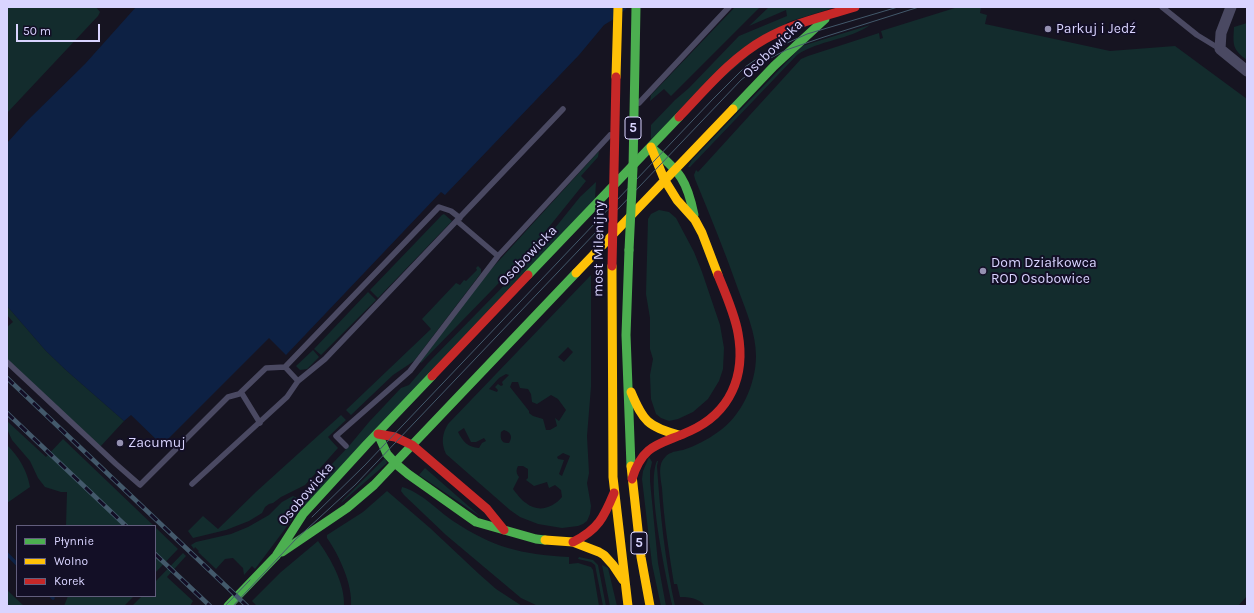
<!DOCTYPE html>
<meta charset="utf-8">
<style>
body{margin:0}
#map{position:relative;width:1254px;height:613px;overflow:hidden;background:#161421;font-family:Karla,sans-serif}
canvas{display:block}
.frame{position:absolute;inset:0;border:8px solid #d9d4ff;pointer-events:none}
.legend{position:absolute;left:16px;top:525px;width:140px;height:72px;box-sizing:border-box;background:#130f26;border:1px solid #625e7d;margin:0;padding:5px 7px;list-style:none;font-size:12px;color:#d9d4ff}
.legend li{display:flex;align-items:center;gap:8px;height:20px}
.legend b{width:20px;border:1px solid #625e7d}
.scale{position:absolute;left:16px;top:24px;width:84px;height:18px;box-sizing:border-box;border:2px solid #d9d4ff;border-top:0;padding-left:5px;font-size:12px;line-height:14px;white-space:nowrap;color:#d9d4ff;-webkit-text-stroke:3px #130f26;paint-order:stroke}
</style>
<div id="map">
<canvas width="1254" height="613"></canvas>
<div class="frame"></div>
<ul class="legend">
<li><b style="height:5px;background:#4caf50"></b>Płynnie</li>
<li><b style="height:5px;background:#ffc107"></b>Wolno</li>
<li><b style="height:5px;background:#c62828"></b>Korek</li>
</ul>
<div class="scale">50 m</div>
</div>
<script>
const g = document.querySelector('canvas').getContext('2d');
g.lineJoin = 'round';
function fill(path, color) {
  g.fillStyle = color;
  g.fill(path, 'evenodd');
}
function strokePath(path, color, width, dash) {
  g.strokeStyle = color;
  g.lineWidth = width;
  g.lineCap = dash ? 'butt' : 'round';
  g.setLineDash(dash || []);
  g.stroke(path);
}
function write(font, color, halo, rows, align = 'center') {
  g.font = font + ' Karla,sans-serif';
  g.lineWidth = 4;
  g.setLineDash([]);
  g.textBaseline = 'middle';
  g.strokeStyle = halo;
  g.fillStyle = color;
  for (const [text, x, y, turn = 0] of rows) {
    g.save();
    g.translate(x, y);
    g.rotate((+turn || 0) * Math.PI / 180);
    g.textAlign = isNaN(turn) ? turn : align;
    if (halo) g.strokeText(text, 0, 0);
    g.fillText(text, 0, 0);
    g.restore();
  }
}
const green = new Path2D(`
 M7,7H96L100,12L98,16L7,113Z
 M735,7H760L671,96L664,89L650,101L651,95Z
 M769,7H836L788,22L651,139V125L675,100L689,88L739,36L787,16L786,10L749,26Z
 M958,7H981L980,13L987,15L985,24L1110,51L1175,46L1247,99V596L1238,606H705C699,598 689,597 680,597L677,584H674C669,552 664,521 662,488C661,481 659,471 661,464C662,460 667,454 671,453C674,451 679,451 683,450C695,446 707,440 718,432C741,417 756,384 756,356C756,333 746,311 738,289C725,252 710,215 695,179L694,175L696,170L698,172L801,59L808,56L879,33L880,39L883,38L881,31Z
 M1247,23V60C1232,49 1233,45 1234,27Z
 M870,25C849,40 819,40 797,55L690,167H688L692,160L802,46Z
 M599,151L598,157L581,176L586,181L528,253L423,361L421,363L420,362L484,277Z
 M596,182L595,199L294,517L255,569L252,566L244,575L243,568L233,558L225,559L216,569L198,552L199,551L195,547L194,549L191,545L196,542L231,534L248,527L269,515L282,502L293,496L299,499L349,446L369,422L401,388L409,385L428,363L530,259L580,197Z
 M659,210L669,212L676,218L694,252L702,272L720,325L724,348L723,369L719,381L708,399L693,412L678,419L669,421L661,418L656,414L651,399L650,375L653,359L650,349V318L646,294L648,219L651,214Z
 M444,214L452,221L378,298L370,290L442,215Z
 M478,266L481,269V273L414,361L393,375L351,415L346,410L431,329L422,319L456,283L460,285L464,280L466,281L477,270L476,268Z
 M591,275V387L587,436L589,473L587,483L591,506L590,514L587,521L583,524L578,526L562,528L538,524L520,517L510,510L446,454C441,443 442,434 448,424ZM568,347L573,352L564,362L558,357ZM506,374L509,375L502,382L503,385L501,386L498,384L495,387L498,390L497,392L489,389L499,378ZM512,382H518L520,388L528,389L531,394L532,402L537,404L551,395L558,399L566,410L559,421L555,418L557,426L550,430H546L543,419L533,416L529,413V411L510,387ZM464,428L471,442H476L484,438L486,441L482,443L479,448C468,447 463,442 458,432ZM504,430C511,432 513,437 509,443C501,444 500,438 501,432ZM563,453L570,456L562,476L559,474L564,460L558,459L557,457ZM518,466H523L528,469V478L526,480L534,486L547,482L549,488L555,485L561,490L562,497C553,508 538,513 526,503C521,500 517,494 513,489L519,477C516,473 516,470 518,466Z
 M368,292L376,300L321,355L314,349Z
 M7,306L46,351L67,371L124,421L100,447L7,359V327L13,322L7,315Z
 M313,350L319,357L307,369L300,370L296,366Z
 M341,415L346,420L328,437L338,448L305,485L281,497L273,503L269,504L265,507L262,513L249,521L226,530L193,538L188,531L203,516L218,529L257,491Z
 M7,421L46,457L63,439L154,526H66L67,492H61L45,487L38,478L30,461L12,440L7,429Z
 M7,445C19,457 27,470 30,487L7,503Z
 M649,457L652,462L650,471V481L658,563L666,606H661L652,564L642,479L643,471Z
 M385,458L387,463L341,503L342,501Z
 M657,461H658L657,466C660,513 665,560 675,606H672V604C666,576 646,484 657,461Z
 M425,468L481,517L419,475Z
 M402,487C421,492 437,510 453,521C494,548 520,554 569,557V564L578,563L591,567L593,570L599,606H538L521,598L446,535L404,495L401,491Z
 M387,491L430,528L479,574L496,589L522,606H351C353,585 339,555 327,538V535L363,512Z
 M155,527L178,549L155,573Z
 M318,541C331,559 345,584 344,606H257L252,601L281,572Z
 M183,553L186,556L167,577L193,601L190,606H132L142,596H155V582Z
 M579,557L593,560L598,565L606,606H603L595,565L591,562L578,559Z
 M602,565L608,568L617,606H610Z
 M7,590L24,606H7Z
 M68,596H134L124,606H64Z`);
const water = new Path2D(`
 M136,7H628L617,17L604,25L579,55L445,195L441,192L286,355L269,338L162,445L131,415L124,421L67,371L46,351L7,306V143L26,122L85,64Z`);
const stream = new Path2D(`
 M7,554L17,564
 M51,596L53,598`);
const lane = new Path2D(`
 M1162,7L1197,35L1220,49
 M639,103L729,7
 M457,221L498,256
 M7,362L116,464L140,485L228,397L239,394L266,368L285,367
 M298,381L285,367L439,207L451,211L460,218
 M241,392L260,423
 M346,446L336,436L410,371L498,256L610,135
 M192,484L287,397L298,381L325,359L563,109`);
const street = new Path2D(`
 M1231,7L1221,33L1220,49L1247,71`);
const fast = new Path2D(`
 M733,109L774,66L825,19
 M653,149C680,172 687,180 694,215
 M629,250L626,335L631,466
 M528,275L679,117
 M378,434L387,454L396,464L408,474L476,522L536,539L545,540
 M282,552L347,508L374,485L576,273
 M228,606L276,556L303,514L367,444L432,376`);
const slow = new Path2D(`
 M651,147L664,179L677,200L695,220L702,233L718,275
 M612,266L613,477L628,606
 M576,273L733,109
 M631,392C643,421 648,427 679,435
 M631,466L641,557L650,606
 M545,540L573,542L599,552L604,555L613,565L623,580`);
const jam = new Path2D(`
 M679,117C706,89 731,58 765,39C793,23 825,16 855,7
 M432,376L528,275
 M378,434L395,437L412,445L487,509L504,530
 M632,479C643,443 660,445 690,431C730,413 746,376 738,333C735,315 725,292 718,275
 M573,542C598,530 604,517 614,493`);
const tram = new Path2D(`
 M312,517L365,465L713,99L745,67L767,52L807,34L898,7
 M225,606L250,580
 M233,606L295,540L355,485L741,80L765,61L786,50L824,37L919,7`);
const rail = new Path2D(`
 M7,378L247,606
 M7,413L126,526
 M155,554L210,606`);
const fastBridge = new Path2D(`
 M629,250L633,168L636,7`);
const slowBridge = new Path2D(`
 M616,77L618,7`);
const jamBridge = new Path2D(`
 M612,266L616,77`);
const markers = [
 [1048,29,4,"#9591b1"],
 [983,271,4,"#9591b1"],
 [120,443,4,"#9591b1"]
];
const shields = [
 [633,128,16],
 [639,543,16]
];
const shieldNames = [
 ["5",633,128],
 ["5",639,543]
];
const poiNames = [
 ["Parkuj i Jedź",1056,29],
 ["Dom Działkowca",991,263],
 ["ROD Osobowice",991,279],
 ["Zacumuj",128,443]
];
const streetNames = [
 ["Osobowicka",773,49,-44],
 ["most Milenijny",599,249,-89],
 ["Osobowicka",528,256,-46],
 ["Osobowicka",306,494,-50]
];
fill(green, '#132c2d');
fill(water, '#0d2144');
strokePath(stream, '#0d2144', 3.5);
strokePath(lane, '#4a4962', 5.5);
strokePath(street, '#4a4962', 11);
strokePath(fast, '#4caf50', 9);
strokePath(slow, '#ffc107', 9);
strokePath(jam, '#c62828', 9);
strokePath(tram, '#43596b', 1);
strokePath(rail, '#43596b', 4.5);
strokePath(rail, '#130f26', 3, [9]);
strokePath(fastBridge, '#4caf50', 9);
strokePath(slowBridge, '#ffc107', 9);
strokePath(jamBridge, '#c62828', 9);
for (const [x, y, r, color] of markers) {
  const dot = new Path2D();
  dot.arc(x, y, r, 0, 2 * Math.PI);
  g.fillStyle = color;
  g.fill(dot);
  strokePath(dot, '#130f26', 1.5);
}
for (const [x, y, w] of shields) {
  const box = new Path2D();
  box.roundRect(x - w / 2, y - 11, w, 22, 3);
  g.fillStyle = '#130f26';
  g.fill(box);
  strokePath(box, '#d9d4ff', 1);
}
write('bold 13px', '#d9d4ff', null, shieldNames);
write('14px', '#d9d4ff', '#130f26', poiNames, 'left');
write('14px', '#d9d4ff', '#130f26', streetNames);
</script>
